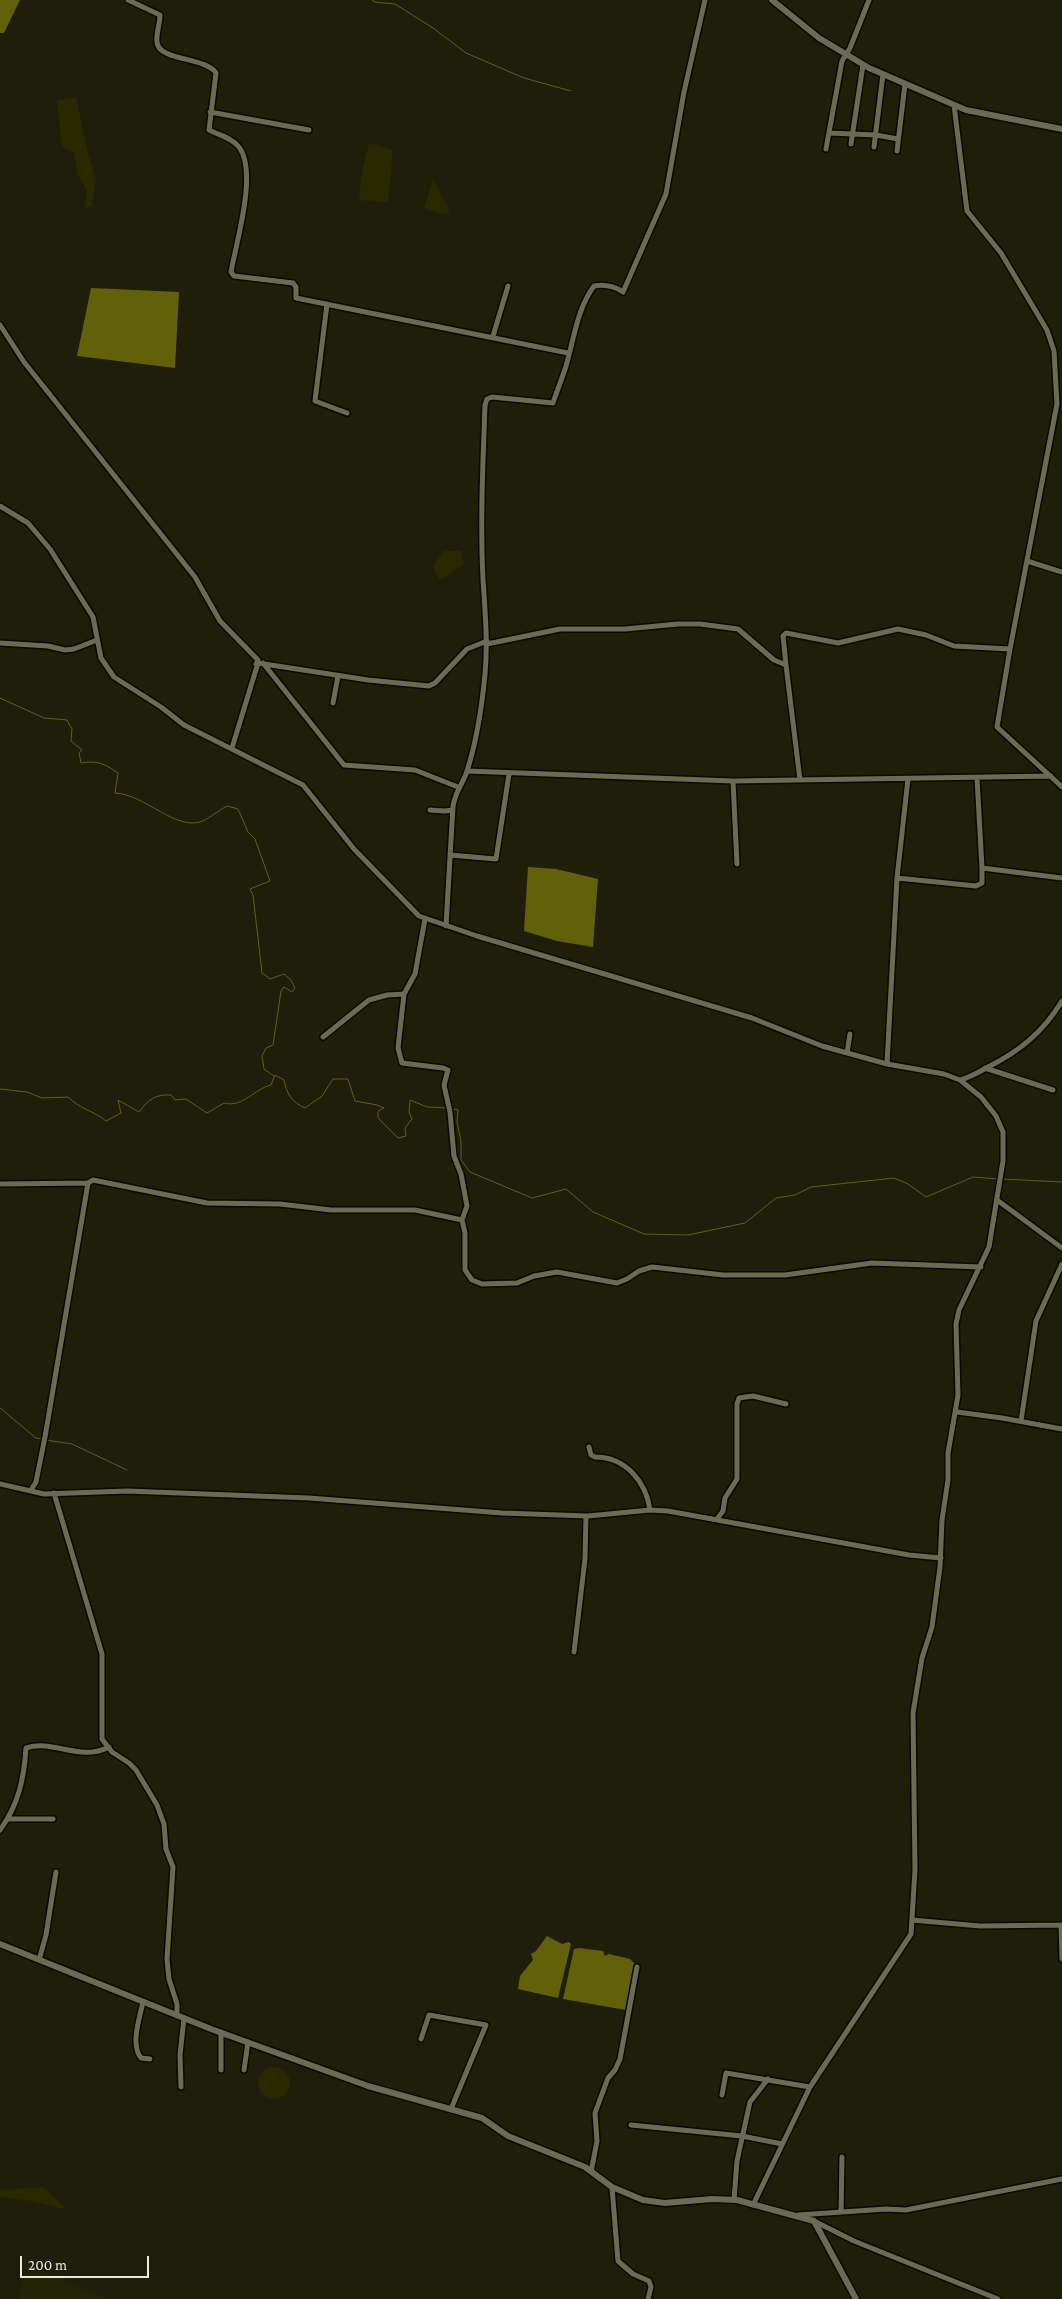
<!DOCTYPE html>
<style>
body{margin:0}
#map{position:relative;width:1062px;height:2299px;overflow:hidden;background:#1e1e0b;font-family:"Crimson Pro",serif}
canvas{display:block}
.scale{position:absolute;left:20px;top:2256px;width:129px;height:22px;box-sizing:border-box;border:2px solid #e9eade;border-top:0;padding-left:6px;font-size:15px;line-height:18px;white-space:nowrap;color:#e9eade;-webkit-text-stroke:4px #1e1e0b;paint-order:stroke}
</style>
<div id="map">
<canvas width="1062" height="2299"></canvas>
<div class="scale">200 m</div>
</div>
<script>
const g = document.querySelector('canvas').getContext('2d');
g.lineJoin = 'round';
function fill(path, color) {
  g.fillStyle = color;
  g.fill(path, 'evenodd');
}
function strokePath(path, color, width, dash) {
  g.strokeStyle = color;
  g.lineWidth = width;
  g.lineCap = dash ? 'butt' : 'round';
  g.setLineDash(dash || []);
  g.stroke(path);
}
const built = new Path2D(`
 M27,2265L104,2297L109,2299H18Z`);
const green = new Path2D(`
 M76,97L87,150L96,179L92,206L85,208L87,190L77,174L74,152L62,148L57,100Z
 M369,143L393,150L388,203L359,200L362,171Z
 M433,178L450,212L443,215L424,208Z
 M444,551H461L464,564L439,581L433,566Z
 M258 2083a16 16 0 1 1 32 0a16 16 0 1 1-32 0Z
 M43,2187L68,2210L31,2201L0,2197V2190Z`);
const water = new Path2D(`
 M0,0H20L4,33H0Z
 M91,288L179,292L175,368L77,356Z
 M528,867L556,869L598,879L593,947L557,941L524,931Z
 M547,1936L562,1944L569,1942L571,1944L558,1998L518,1989L520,1976L533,1960L531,1954L536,1951Z
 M579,1948L603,1951L605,1956L609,1954L630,1959L635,1964L626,2010L563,1999L574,1949Z`);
const stream = new Path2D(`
 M372,0L375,2L395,4L433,28L466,53L524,78L571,91
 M0,698L44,718L67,720L72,729L71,741L82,750L79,753L81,763C97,760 105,764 118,773L115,793C145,794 176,832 203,821C211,817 219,810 227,806L238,809L248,832L255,839L270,881L250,889L253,895L262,973L270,979L284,974L291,980L295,988L292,992L284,987L281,991L273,1045L266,1048L262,1056L264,1069L274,1076
 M0,1089L27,1092L42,1098L68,1097C80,1109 94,1111 106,1121L121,1113L118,1100L139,1112C148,1100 155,1094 171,1095L175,1100L186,1099L207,1113L224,1103C243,1108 254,1089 271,1085L275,1075L284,1080C287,1095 292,1102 305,1108L322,1096L333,1079H348L355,1101L377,1105L384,1108L378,1111V1118L398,1138L406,1136L405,1128L412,1119L409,1112L410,1100L427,1107L448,1108
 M452,1109L458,1110L457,1122L461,1141V1160L470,1172L532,1198L566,1189L593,1212L644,1234L688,1235L745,1223L776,1198L795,1195L811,1187L894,1178L908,1184L926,1197L973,1177L999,1179
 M1003,1179L1062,1182
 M0,1408L36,1438L42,1439
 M46,1440L72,1444L127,1470`);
const minor = new Path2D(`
 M128,0L160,15C160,24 156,33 157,42C158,61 206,57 216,73L209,130C219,135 232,138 239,147C258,172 236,243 231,272L234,276L293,283L296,287V298L568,353
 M954,105L967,211L1001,253L1047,330L1054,351L1057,404L1010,649L997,727L1062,787
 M210,112L309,130
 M829,133L876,135L898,139
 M851,144L863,65
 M874,147L883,74
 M826,149L842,61L850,48L869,0
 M897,151L905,84
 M327,304L315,401L347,413
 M0,325L24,362L195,577L220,621L258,660L256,664
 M493,336L508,286
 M0,506L28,523L50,549L93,617L101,658L114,677L161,707L184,725L303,785L354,849L419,916L477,936L752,1018L822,1046L887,1064L944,1074L960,1080L981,1097L996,1116L1003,1132V1161L989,1247L959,1310L956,1324L958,1395L948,1453V1480L942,1520L940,1567L932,1627L922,1658L913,1713L915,1870L911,1934L810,2087L753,2205
 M1027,561L1062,572
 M0,643L48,646L65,650L74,649L97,640
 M487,644L560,629H625L678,624H700L738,629L774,660L786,665L783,636L786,633L838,643L898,629L926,635L954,646L1010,649
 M263,663L344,765L415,770L458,787
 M786,665L800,780
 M333,703L338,676
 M232,748L258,663L368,680L429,686L435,683L467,649L487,641
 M467,771L733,781L1051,776
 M977,778L982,868L1062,878
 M733,781L737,864
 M430,810L445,811L453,810
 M450,855L496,859L509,774
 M897,878L908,779
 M425,919L415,974L404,994L398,1048L402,1063L443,1068L448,1070L444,1085L450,1112L454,1156L461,1174L467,1206L462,1220L465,1233V1270L472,1280L482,1284L517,1283L534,1276L557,1272L617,1283L627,1279L639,1271L652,1267L723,1275H785L872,1263L981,1267
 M446,926L453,806C456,790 463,784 467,771C477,740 482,706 485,674C488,642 485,611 483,579C480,521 483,463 485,405L487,399L492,397L553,403C557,391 562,379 566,366C574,339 577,309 594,286C605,284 614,286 623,292L666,194L684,92L705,0
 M323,1037L369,1000L387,995L404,994
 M847,1053L850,1034
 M887,1064L897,878L976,886L982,883V868
 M985,1068L1053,1090
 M960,1080C971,1077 979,1072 988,1067C1020,1051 1043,1032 1062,1001
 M0,1184L88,1183
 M997,1200L1062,1248
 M957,1412L1002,1418L1062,1429
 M1021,1421L1036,1321L1062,1264
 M589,1447L591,1455L595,1457C626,1457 646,1482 650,1510
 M0,1484L44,1494L127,1491L309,1498L502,1513L588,1516L650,1510L668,1511L909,1555L941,1558
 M31,1490L36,1482L45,1437L88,1183L93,1180L207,1203L280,1204L331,1210H415L462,1220
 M54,1493L102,1654V1739L112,1752L129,1763L136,1770L157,1805L164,1824L166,1849L173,1867L167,1959L169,1979L177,2004V2015
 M717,1519L723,1511L725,1498L737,1479V1404L739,1398L753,1396L786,1404
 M574,1652L585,1559L586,1516
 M8,1819H53
 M0,1830C19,1804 24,1778 26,1748C53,1739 80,1762 109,1747
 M912,1920L980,1926L1062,1925
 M1061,1925L1062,1959
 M39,1960L46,1935L56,1872
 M143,2002C140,2017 130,2044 141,2058L150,2059
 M221,2032V2070
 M421,2039L429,2015L486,2025L451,2109
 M244,2070L248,2042
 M181,2087L180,2055L184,2018
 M722,2095L726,2073L810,2087
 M631,2125L742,2136L782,2144
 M591,2172L597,2141L595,2113L608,2078L615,2070L620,2059L637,1967
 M612,2187L618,2261L633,2274L649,2281L651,2287L648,2299
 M734,2200L737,2161L750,2102L768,2079
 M841,2212L842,2157
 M798,2215L886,2209L906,2210L1062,2179
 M814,2221L854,2241L998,2299`);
const tertiary = new Path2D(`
 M772,0L819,38L869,68L966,110L1062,129
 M0,1944L211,2029L368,2086L482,2118L508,2136L585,2167L612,2187L643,2200L665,2203L712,2199L737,2200L814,2221L856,2299`);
fill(built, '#232308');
fill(green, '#292900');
fill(water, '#62610a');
strokePath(stream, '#62610a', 1);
strokePath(minor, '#080800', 8);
strokePath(tertiary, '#080800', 9);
strokePath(minor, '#6a6b55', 5);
strokePath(tertiary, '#6a6b55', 6);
</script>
